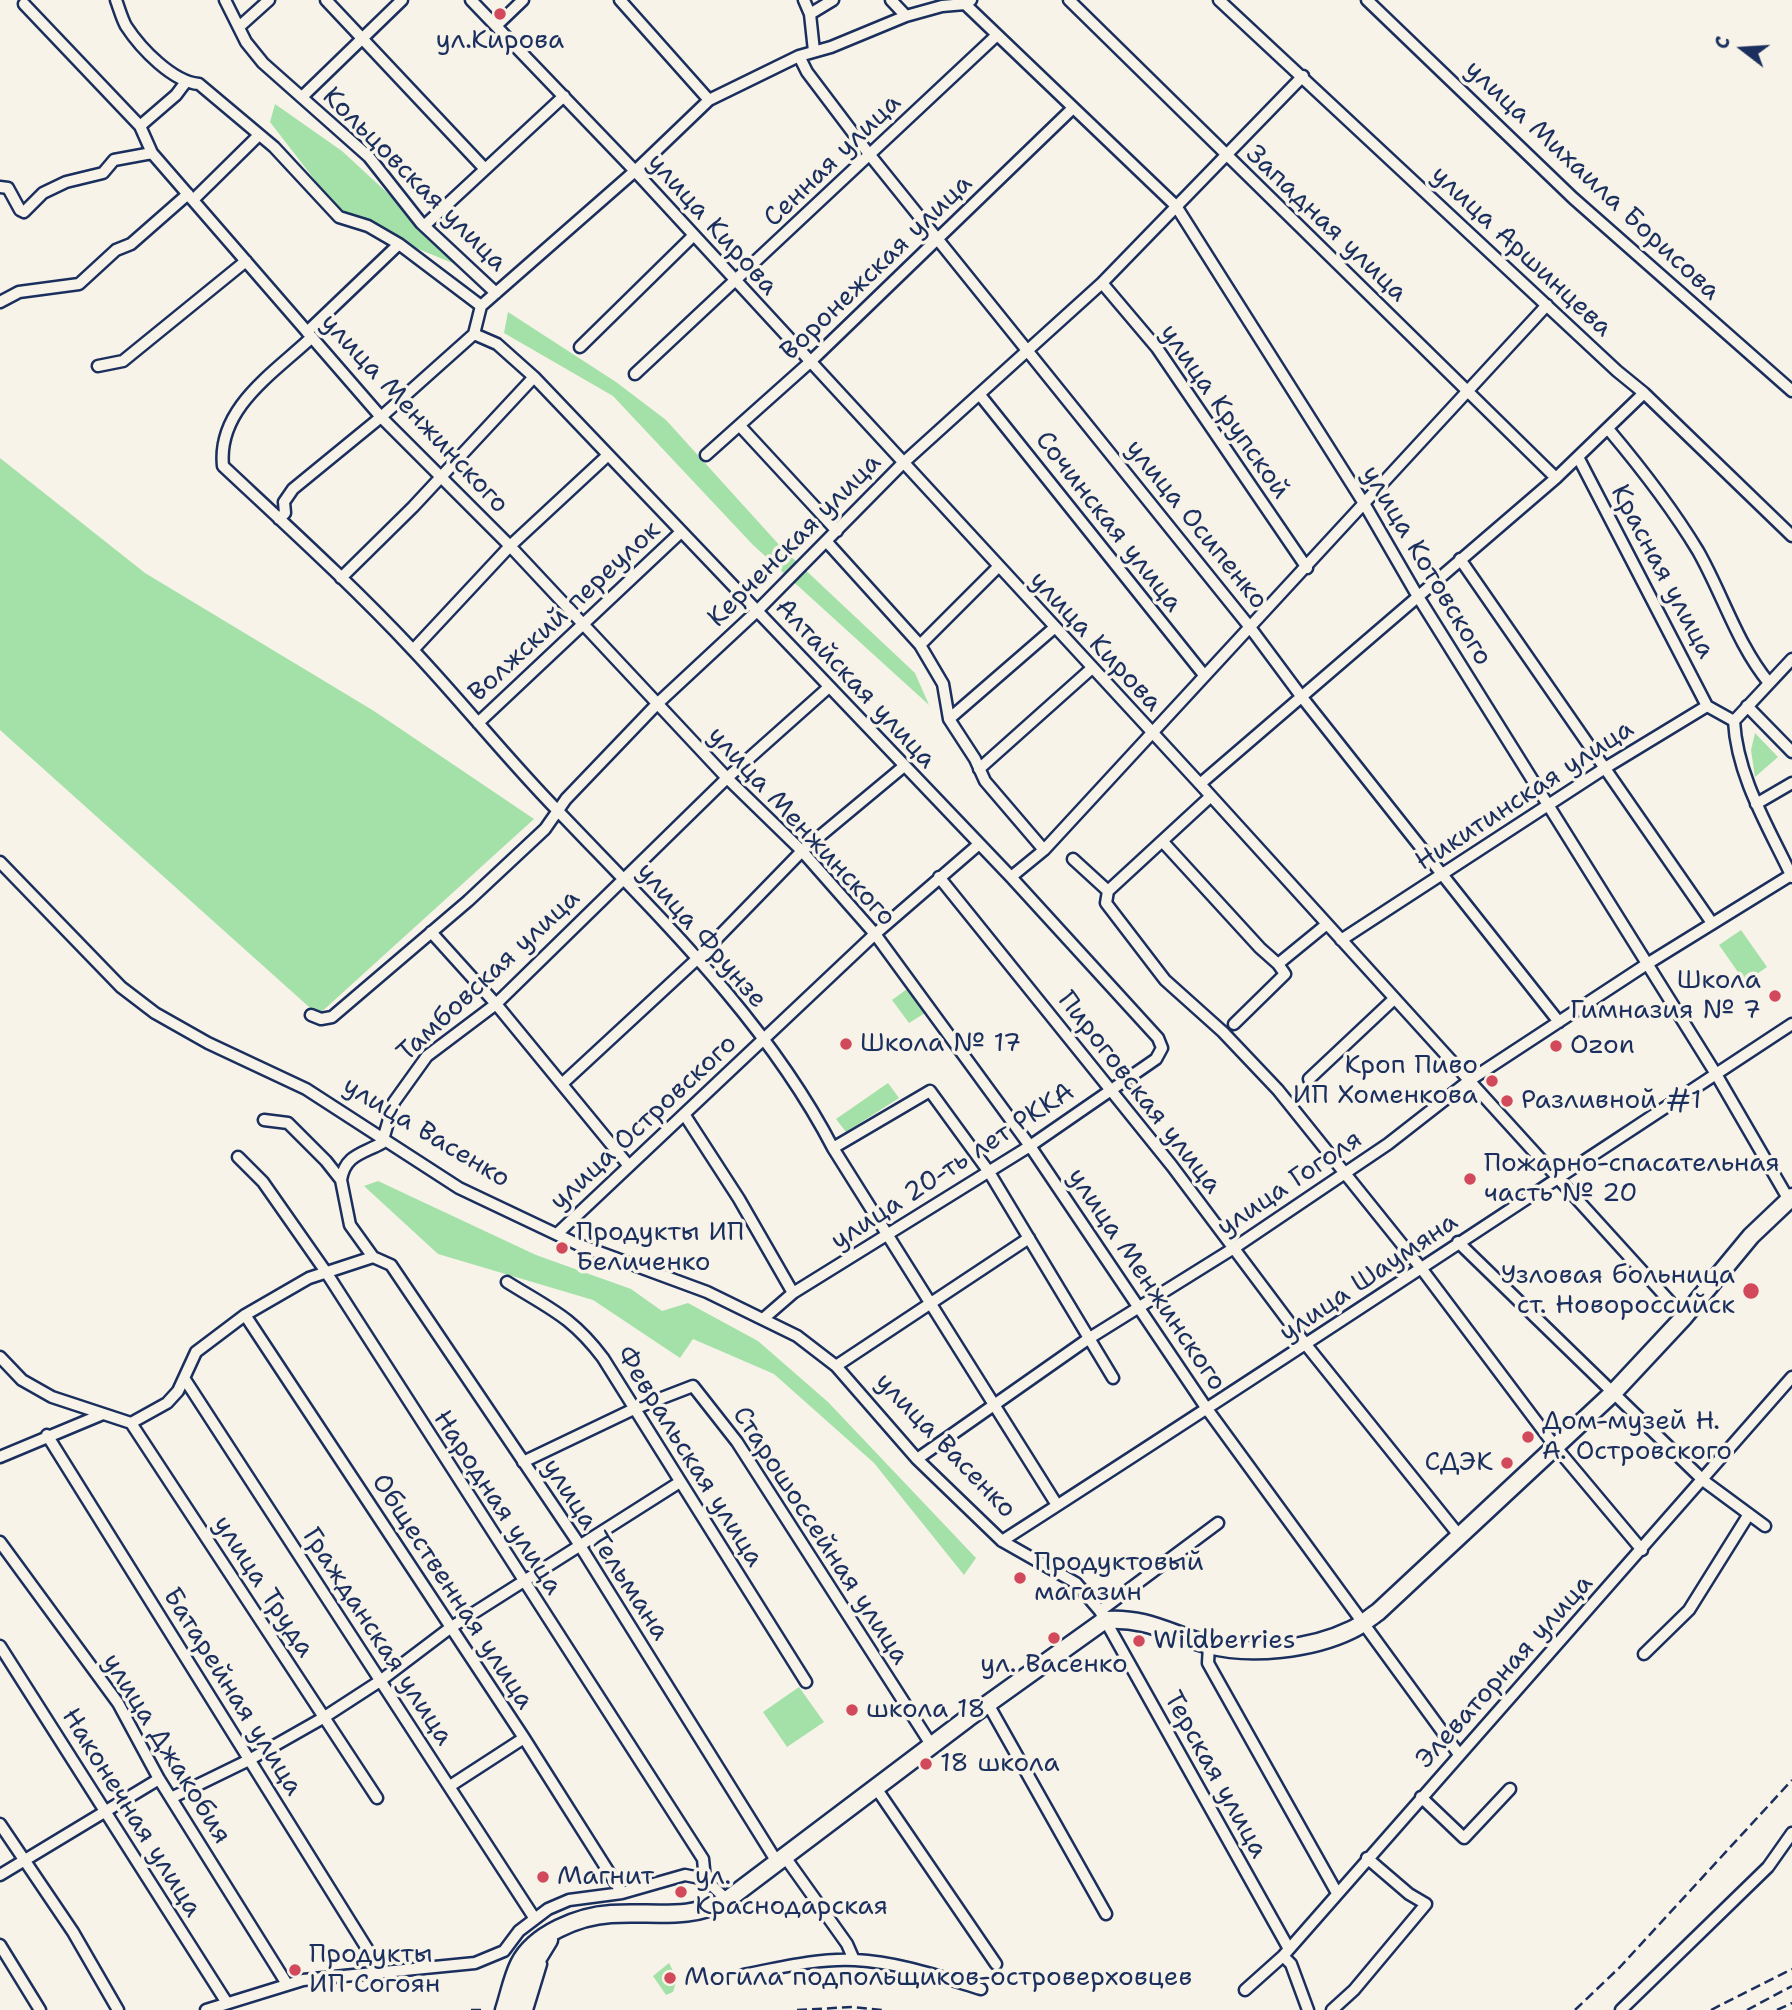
<!DOCTYPE html>
<meta charset="utf-8">
<style>
body{margin:0}
#map{position:relative;width:1792px;height:2010px;overflow:hidden;background:#f7f3e8;font-family:"Shantell Sans",sans-serif}
canvas{display:block}
.north{position:absolute;left:1708px;top:14px;width:70px;height:70px;-webkit-text-stroke:5px #f7f3e8;paint-order:stroke;rotate:287deg;font-size:19px;font-weight:700;line-height:28px;text-align:center;color:#1b2f5e}
.north::after{content:'';display:block;margin:auto;width:24px;height:32px;background:#1b2f5e;clip-path:polygon(50% 0,100% 100%,50% 72%,0 100%)}
</style>
<div id="map">
<canvas width="1792" height="2010"></canvas>
<div class="north">С</div>
</div>
<script>
const g = document.querySelector('canvas').getContext('2d');
g.lineJoin = 'round';
function fill(path, color) {
  g.fillStyle = color;
  g.fill(path, 'evenodd');
}
function strokePath(path, color, width, dash) {
  g.strokeStyle = color;
  g.lineWidth = width;
  g.lineCap = dash ? 'butt' : 'round';
  g.setLineDash(dash || []);
  g.stroke(path);
}
function write(font, color, halo, rows, align = 'center') {
  g.font = font + ' "Shantell Sans",sans-serif';
  g.lineWidth = 7;
  g.setLineDash([]);
  g.textBaseline = 'middle';
  g.strokeStyle = halo;
  g.fillStyle = color;
  for (const [text, x, y, turn = 0] of rows) {
    g.save();
    g.translate(x, y);
    g.rotate((+turn || 0) * Math.PI / 180);
    g.textAlign = isNaN(turn) ? turn : align;
    if (halo) g.strokeText(text, 0, 0);
    g.fillText(text, 0, 0);
    g.restore();
  }
}
const green = new Path2D(`
 M275,104L342,151L472,271L345,219L270,122Z
 M508,312L616,382L666,420L782,548L915,673L929,705L753,545L613,396L504,333Z
 M0,458L145,573L374,711L534,819L318,1015L0,730Z
 M1755,733L1778,757L1755,777L1751,750Z
 M1741,930L1767,967L1745,982L1719,945Z
 M907,989L925,1013L909,1023L892,1000Z
 M888,1083L899,1098L846,1132L836,1119Z
 M378,1181L536,1255L631,1289L662,1311L688,1303L758,1341L828,1402L976,1558L964,1575L874,1463L774,1374L693,1339L680,1358L593,1300L438,1254L364,1186Z
 M799,1687L824,1722L787,1747L763,1712Z
 M669,1963L677,1979L673,1992L666,1995L653,1976Z`);
const street = new Path2D(`
 M116,0C119,8 122,19 126,26C141,49 173,82 199,84L274,147L339,217L368,226L399,244L481,306
 M225,0L246,42L263,63L369,157L421,223L496,293
 M326,0L485,169
 M471,0L635,171L1200,784L1684,1317
 M620,0L709,100
 M804,0L810,14L814,51
 M891,0L906,16
 M1069,0L1556,478
 M1219,0L1617,371L1644,393L1792,536
 M1367,0L1573,198L1792,391
 M24,4L140,126L152,153L381,417L510,546L727,778L802,851L875,934L1030,1146L1207,1409L1458,1753
 M965,4L1176,206L1365,505L1417,595L1716,1074L1789,1200
 M810,14L833,0
 M497,25L523,0
 M239,27L269,0
 M799,56L807,72L869,154L1249,626L1301,696L1559,1022
 M302,97L402,0
 M140,126L176,95L185,83
 M0,187L8,188L20,210L24,212L43,193L66,182L103,173L114,160L152,153
 M193,200L258,136
 M424,226L564,96
 M1102,283L1157,348L1307,568
 M0,302L19,292L79,284L116,250L131,244L188,194
 M307,332L399,244
 M474,334L497,344L534,377L1011,877L1158,1038L1162,1048L1156,1059L1030,1146L793,1293L763,1319
 M312,337C274,373 217,408 223,466C287,526 353,586 413,650C463,703 508,760 559,812C658,916 766,1019 833,1148L1057,1505
 M580,347L693,236
 M98,366L123,361L246,261
 M635,374L997,35
 M980,395L1204,675
 M740,426L837,531
 M1609,430C1641,468 1672,508 1698,551C1723,595 1737,644 1769,683
 M706,455L809,363L1073,108
 M1578,457L1707,706
 M279,519L285,513L284,502L293,489L381,417L474,334L481,306L635,171L709,100L799,56L831,47L906,16L942,6L965,4L971,0
 M826,541L920,645L943,684L949,719L975,759L985,781L1044,850
 M1460,559L1712,923
 M341,578L413,507L534,377
 M920,645L998,567
 M413,650L510,546L607,456
 M1747,706L1792,752
 M949,719L1054,628
 M1734,721C1737,777 1769,828 1792,877
 M1734,721L1792,659
 M478,723L681,532
 M979,769L1091,669
 M1200,784L1556,478L1644,393
 M1756,804L1792,783
 M1163,842L1260,948L1278,964
 M1073,859L1108,891L1106,903L1165,980L1223,1032L1278,1090L1421,1268L1554,1445L1642,1550
 M0,862L121,987L155,1013L208,1043L306,1089L459,1188L577,1244L707,1292L797,1336L836,1366L917,1459L1002,1541L1076,1583L1100,1611L1289,1949
 M939,877L1172,1166L1307,1346L1458,1534
 M1011,877L1044,850L1547,305
 M1108,891L1211,796
 M431,932L496,1004L629,1166
 M1341,940L1605,768L1707,706L1734,721
 M311,1015L321,1019L332,1017L468,901L545,829L566,799L657,704L757,611L902,464L1102,283L1303,76
 M1234,1024L1285,974L1278,964L1327,924
 M1309,1079L1394,999
 M563,1083L697,959L802,851L903,767
 M684,1114L739,1199L793,1293
 M264,1120L288,1123L326,1161L341,1180L350,1225L373,1257
 M833,1148L930,1091L989,1172L1113,1378
 M238,1157L263,1182L326,1272L703,1859L705,1879
 M341,1180C345,1155 362,1154 382,1143L394,1102L427,1056L496,1004L727,778L829,687
 M557,1234L875,934L978,845
 M1458,1242L1704,1481L1765,1526
 M507,1282C550,1309 571,1316 603,1358L806,1682
 M245,1315L524,1738L622,1893
 M0,1357L22,1380L52,1397L131,1423L377,1798
 M836,1366L1029,1238
 M184,1378L535,1919
 M131,1423L167,1403L178,1391L196,1352L245,1315L309,1278L373,1257L391,1265L579,1544L777,1862
 M47,1435L381,1971
 M0,1457L103,1414
 M917,1459L1088,1339L1234,1248L1388,1144L1470,1080L1647,964L1791,875
 M523,1462L636,1408L693,1386L737,1442L932,1746
 M1002,1541C1267,1371 1529,1197 1792,1024
 M0,1542L118,1703L159,1779L287,1984
 M1100,1611L1218,1523
 M1209,1645L1208,1663L1337,1893
 M0,1646L227,2003
 M1644,1654L1689,1610L1749,1514
 M988,1704L1106,1914
 M450,1786L524,1738
 M876,1788L996,1964
 M173,1797L249,1760L323,1718L380,1681L450,1628L680,1482
 M1421,1797L1464,1838L1510,1789
 M0,1824L73,1932L118,2010
 M785,1857L847,1944L854,1960
 M0,1875L159,1779
 M0,1945L40,2010
 M1283,1956L1291,1964L1308,2010
 M743,1975C779,1968 818,1958 855,1960C898,1962 941,1977 981,1989
 M1245,1990L1283,1956L1792,1377
 M206,2010L303,1980L475,1963L504,1951L519,1931L548,1909L569,1900L622,1893L685,1875L705,1879L727,1900
 M527,2010L541,1964
 M1332,2010L1354,1990L1426,1904L1409,1894L1367,1858
 M1621,2010L1768,1867L1792,1833`);
const primary = new Path2D(`
 M504,2010C509,1995 512,1978 519,1964C534,1934 579,1916 611,1914C651,1911 689,1921 727,1900L968,1718L1105,1620C1147,1617 1170,1634 1209,1645C1251,1656 1312,1649 1351,1630C1361,1626 1369,1618 1378,1612L1614,1392L1684,1317L1751,1236L1792,1197
 M516,2010L527,1976L549,1940`);
const rail = new Path2D(`
 M471,2010H483
 M797,2010L853,2007L882,2010
 M1575,2010L1620,1967L1792,1780
 M1711,2010L1792,1969
 M1747,2010L1792,1986
 M1777,2010L1792,2003`);
const markers = [
 [500,14,7,"#d1495b"],
 [1775,996,7,"#d1495b"],
 [846,1044,7,"#d1495b"],
 [1556,1046,7,"#d1495b"],
 [1492,1081,7,"#d1495b"],
 [1507,1101,7,"#d1495b"],
 [1470,1179,7,"#d1495b"],
 [562,1248,7,"#d1495b"],
 [1751,1291,9,"#d1495b"],
 [1528,1437,7,"#d1495b"],
 [1507,1463,7,"#d1495b"],
 [1020,1578,7,"#d1495b"],
 [1054,1638,7,"#d1495b"],
 [1139,1641,7,"#d1495b"],
 [852,1710,7,"#d1495b"],
 [926,1764,7,"#d1495b"],
 [543,1877,7,"#d1495b"],
 [681,1892,7,"#d1495b"],
 [295,1970,7,"#d1495b"],
 [670,1978,7,"#d1495b"]
];
const poiNames = [
 ["ул.Кирова",500,41,"center"],
 ["Школа",1761,981,"right"],
 ["Гимназия № 7",1761,1011,"right"],
 ["Школа № 17",860,1044],
 ["Ozon",1570,1046],
 ["Кроп Пиво",1478,1066,"right"],
 ["ИП Хоменкова",1478,1096,"right"],
 ["Разливной #1",1521,1101],
 ["Пожарно-спасательная",1484,1164],
 ["часть № 20",1484,1194],
 ["Продукты ИП",576,1233],
 ["Беличенко",576,1263],
 ["Узловая больница",1735,1276,"right"],
 ["ст. Новороссийск",1735,1306,"right"],
 ["Дом-музей Н.",1542,1422],
 ["А. Островского",1542,1452],
 ["СДЭК",1493,1463,"right"],
 ["Продуктовый",1034,1563],
 ["магазин",1034,1593],
 ["Wildberries",1153,1641],
 ["ул. Васенко",1054,1665,"center"],
 ["школа 18",866,1710],
 ["18 школа",940,1764],
 ["Магнит",557,1877],
 ["ул.",695,1877],
 ["Краснодарская",695,1907],
 ["Продукты",309,1955],
 ["ИП Согоян",309,1985],
 ["Могила подпольщиков-островерховцев",684,1978]
];
const streetNames = [
 ["Сенная улица",833,161,-44],
 ["Кольцовская улица",414,180,45],
 ["улица Михаила Борисова",1592,181,43],
 ["Западная улица",1326,224,44],
 ["улица Кирова",712,225,48],
 ["улица Аршинцева",1521,252,43],
 ["Воронежская улица",877,268,-44],
 ["улица Крупской",1224,412,55],
 ["улица Менжинского",414,414,47],
 ["Сочинская улица",1108,522,52],
 ["улица Осипенко",1196,525,51],
 ["Керченская улица",795,541,-45],
 ["улица Котовского",1426,566,59],
 ["Красная улица",1662,572,62],
 ["Волжский переулок",565,612,-43],
 ["улица Кирова",1095,642,47],
 ["Алтайская улица",855,684,47],
 ["Никитинская улица",1525,796,-33],
 ["улица Менжинского",801,827,47],
 ["улица Фрунзе",701,936,49],
 ["Тамбовская улица",489,976,-43],
 ["Пироговская улица",1139,1093,52],
 ["улица Островского",644,1123,-43],
 ["улица Васенко",426,1133,31],
 ["улица 20-ть лет РККА",953,1167,-33],
 ["улица Гоголя",1290,1184,-34],
 ["улица Шаумяна",1369,1278,-34],
 ["улица Менжинского",1146,1280,56],
 ["улица Васенко",945,1446,46],
 ["Февральская улица",689,1457,58],
 ["Народная улица",497,1503,57],
 ["Старошоссейная улица",820,1536,57],
 ["улица Тельмана",605,1550,57],
 ["улица Труда",263,1587,57],
 ["Общественная улица",452,1592,57],
 ["Гражданская улица",377,1637,57],
 ["Элеваторная улица",1505,1672,-48],
 ["Батарейная улица",232,1692,58],
 ["улица Джакобия",166,1749,58],
 ["Терская улица",1215,1775,61],
 ["Наконечная улица",131,1813,58]
];
fill(green, '#a4e1a8');
strokePath(street, '#1b2f5e', 15);
strokePath(primary, '#1b2f5e', 21);
strokePath(street, '#f7f3e8', 10);
strokePath(primary, '#f7f3e8', 16);
strokePath(rail, '#1b2f5e', 2.5, [10, 5]);
for (const [x, y, r, color] of markers) {
  const dot = new Path2D();
  dot.arc(x, y, r, 0, 2 * Math.PI);
  g.fillStyle = color;
  g.fill(dot);
  strokePath(dot, '#f7f3e8', 2.5);
}
write('26px', '#1b2f5e', '#f7f3e8', poiNames, 'left');
write('26px', '#1b2f5e', '#f7f3e8', streetNames);
</script>
